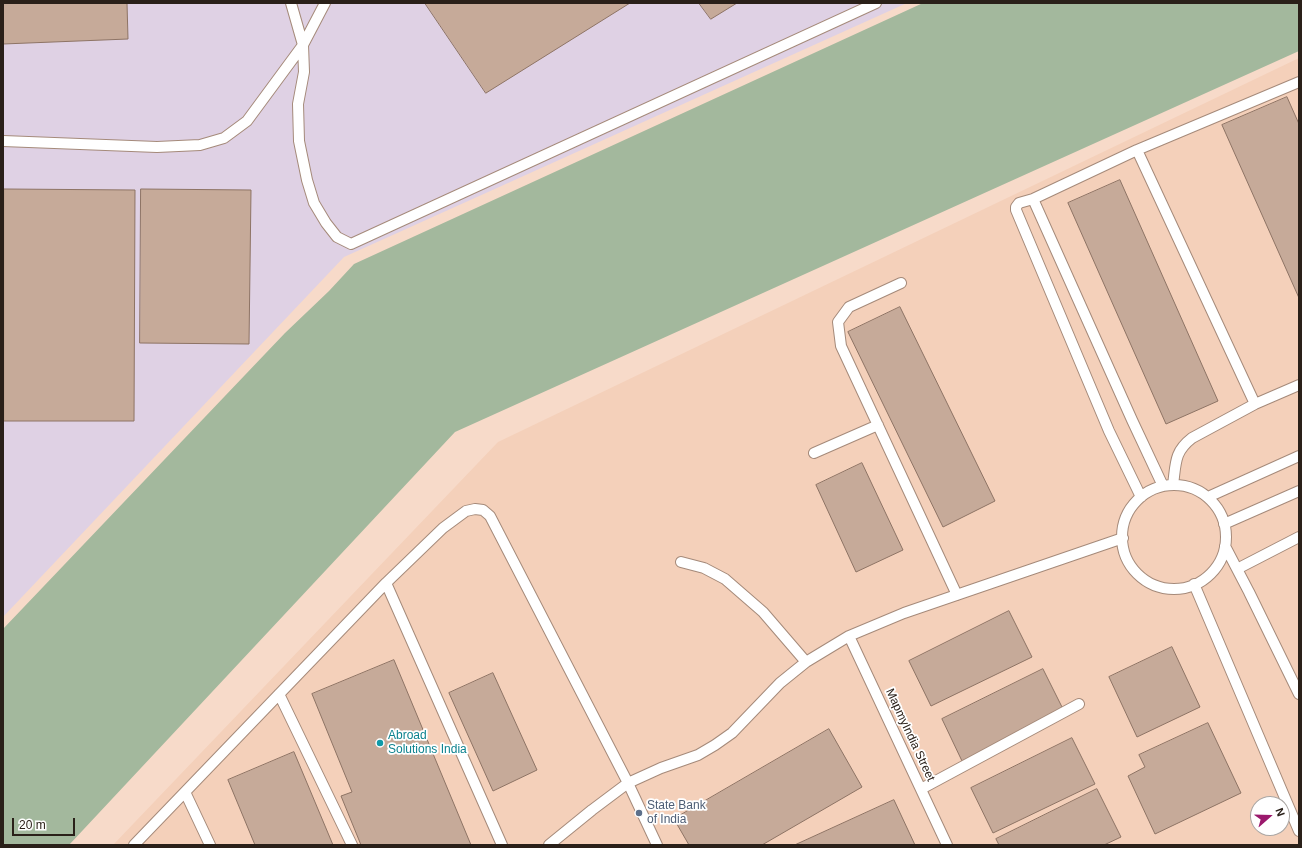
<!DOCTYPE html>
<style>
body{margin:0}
#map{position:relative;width:1302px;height:848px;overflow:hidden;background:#f7dac9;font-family:Helvetica,sans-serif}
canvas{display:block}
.frame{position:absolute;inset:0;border:4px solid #2a2019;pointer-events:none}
.north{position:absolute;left:1250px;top:796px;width:40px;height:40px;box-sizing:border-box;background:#fff;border:1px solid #aaa6a3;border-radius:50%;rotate:70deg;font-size:11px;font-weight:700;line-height:16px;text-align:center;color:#2a2019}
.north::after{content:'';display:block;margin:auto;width:14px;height:18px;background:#9b196d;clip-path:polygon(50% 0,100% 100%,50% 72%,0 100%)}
.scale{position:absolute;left:12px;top:818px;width:63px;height:18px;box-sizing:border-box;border:2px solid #2a2019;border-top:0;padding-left:5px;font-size:12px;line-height:14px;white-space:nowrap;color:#2a2019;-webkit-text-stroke:3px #fff;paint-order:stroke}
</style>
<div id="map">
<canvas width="1302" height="848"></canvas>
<div class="frame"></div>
<div class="north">N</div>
<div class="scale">20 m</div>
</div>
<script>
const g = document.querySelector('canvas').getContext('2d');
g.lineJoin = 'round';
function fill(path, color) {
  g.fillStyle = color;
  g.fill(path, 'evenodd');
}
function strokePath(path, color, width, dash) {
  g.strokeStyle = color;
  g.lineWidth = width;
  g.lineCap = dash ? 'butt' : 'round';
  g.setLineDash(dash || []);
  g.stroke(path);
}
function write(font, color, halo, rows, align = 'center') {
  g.font = font + ' Helvetica,sans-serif';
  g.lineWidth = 3.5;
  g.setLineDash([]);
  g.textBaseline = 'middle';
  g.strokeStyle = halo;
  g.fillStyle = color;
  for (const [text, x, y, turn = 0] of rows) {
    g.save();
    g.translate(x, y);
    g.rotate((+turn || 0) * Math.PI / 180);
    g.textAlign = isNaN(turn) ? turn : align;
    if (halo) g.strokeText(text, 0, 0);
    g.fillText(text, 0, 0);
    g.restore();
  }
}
const commercial = new Path2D(`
 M3,3H907L344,257L3,617Z`);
const built = new Path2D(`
 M1299,58V845H113L498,442ZM1258,804H1282V828H1258Z`);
const forest = new Path2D(`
 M923,3H1299V51L455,432L69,845H3V629L285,333L329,291L354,264Z`);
const building = new Path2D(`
 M3,3H127L128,39L3,44Z
 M425,3H630L486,93Z
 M699,3H737L711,19Z
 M1287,97L1299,124V298L1222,125Z
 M1120,180L1218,401L1166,424L1068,203Z
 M4,189L135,190L134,421H4Z
 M141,189L251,190L249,344L140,343Z
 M900,307L995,501L943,527L848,332Z
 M862,463L903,550L856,572L816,485Z
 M1009,611L1032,657L931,706L909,661Z
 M1172,647L1200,707L1137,737L1109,677Z
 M394,660L471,845H361L341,796L352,792L312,694Z
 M1043,669L1064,711L962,761L942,719Z
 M493,673L537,770L493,791L449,693Z
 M1208,723L1241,793L1155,834L1128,776L1145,767L1139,755Z
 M829,729L862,787L762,845H689L674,819Z
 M1072,738L1095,784L993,833L971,788Z
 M294,752L333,845H255L228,780Z
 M1097,789L1121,837L1104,845H999L996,839Z
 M894,800L915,845H795Z`);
const service = new Path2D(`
 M291,3L303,45L325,3
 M303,45L304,72L298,104L299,141L307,180L314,203L326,223L337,237L351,244L876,3
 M3,141L157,147L200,145L224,138L247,121L303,45
 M1137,150L1255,404
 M1033,199L1132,420L1163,486
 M901,283L849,307L838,322L841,346L957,595
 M814,453L878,425
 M1173,485C1176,463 1174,452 1192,438L1255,404L1299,385
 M1122 537a52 52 0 1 1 104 0a52 52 0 1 1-104 0Z
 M1141,497L1109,431L1016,210V207L1019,203L1033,199L1137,150L1299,82
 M1208,497L1299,456
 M1224,524L1299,491
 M1225,546L1249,592L1299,694
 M681,562L704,568L725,579L763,612L806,662
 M1237,569L1299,537
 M386,583L502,845
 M1194,584L1299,831
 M849,636L947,845
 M279,694L352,845
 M921,789L1079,704
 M185,792L210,845
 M134,845L386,583L443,528L466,511L475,509L483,510L490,516L628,783L657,845
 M549,845L592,810L628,783L661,768L698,755L715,745L732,733L780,683L806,662L849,636L904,613L1123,538`);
const markers = [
 [380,743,4,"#0f9aa8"],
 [639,813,4,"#5c6f8a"]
];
const streetNames = [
 ["MapmyIndia Street",910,735,65]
];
const cultureNames = [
 ["Abroad",388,736],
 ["Solutions India",388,750]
];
const serviceNames = [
 ["State Bank",647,806],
 ["of India",647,820]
];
fill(commercial, '#dfd1e4');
fill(built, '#f4d0ba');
fill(forest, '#a3b89d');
fill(building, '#c6aa99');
strokePath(building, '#8e7465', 1);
strokePath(service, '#a58a7a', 12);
strokePath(service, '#fff', 10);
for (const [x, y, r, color] of markers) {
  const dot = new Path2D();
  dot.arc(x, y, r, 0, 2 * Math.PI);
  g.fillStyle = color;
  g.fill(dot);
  strokePath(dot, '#fff', 1.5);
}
write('12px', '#2a2019', '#fff', streetNames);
write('12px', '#0d838f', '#fff', cultureNames, 'left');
write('12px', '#4e5e75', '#fff', serviceNames, 'left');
</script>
